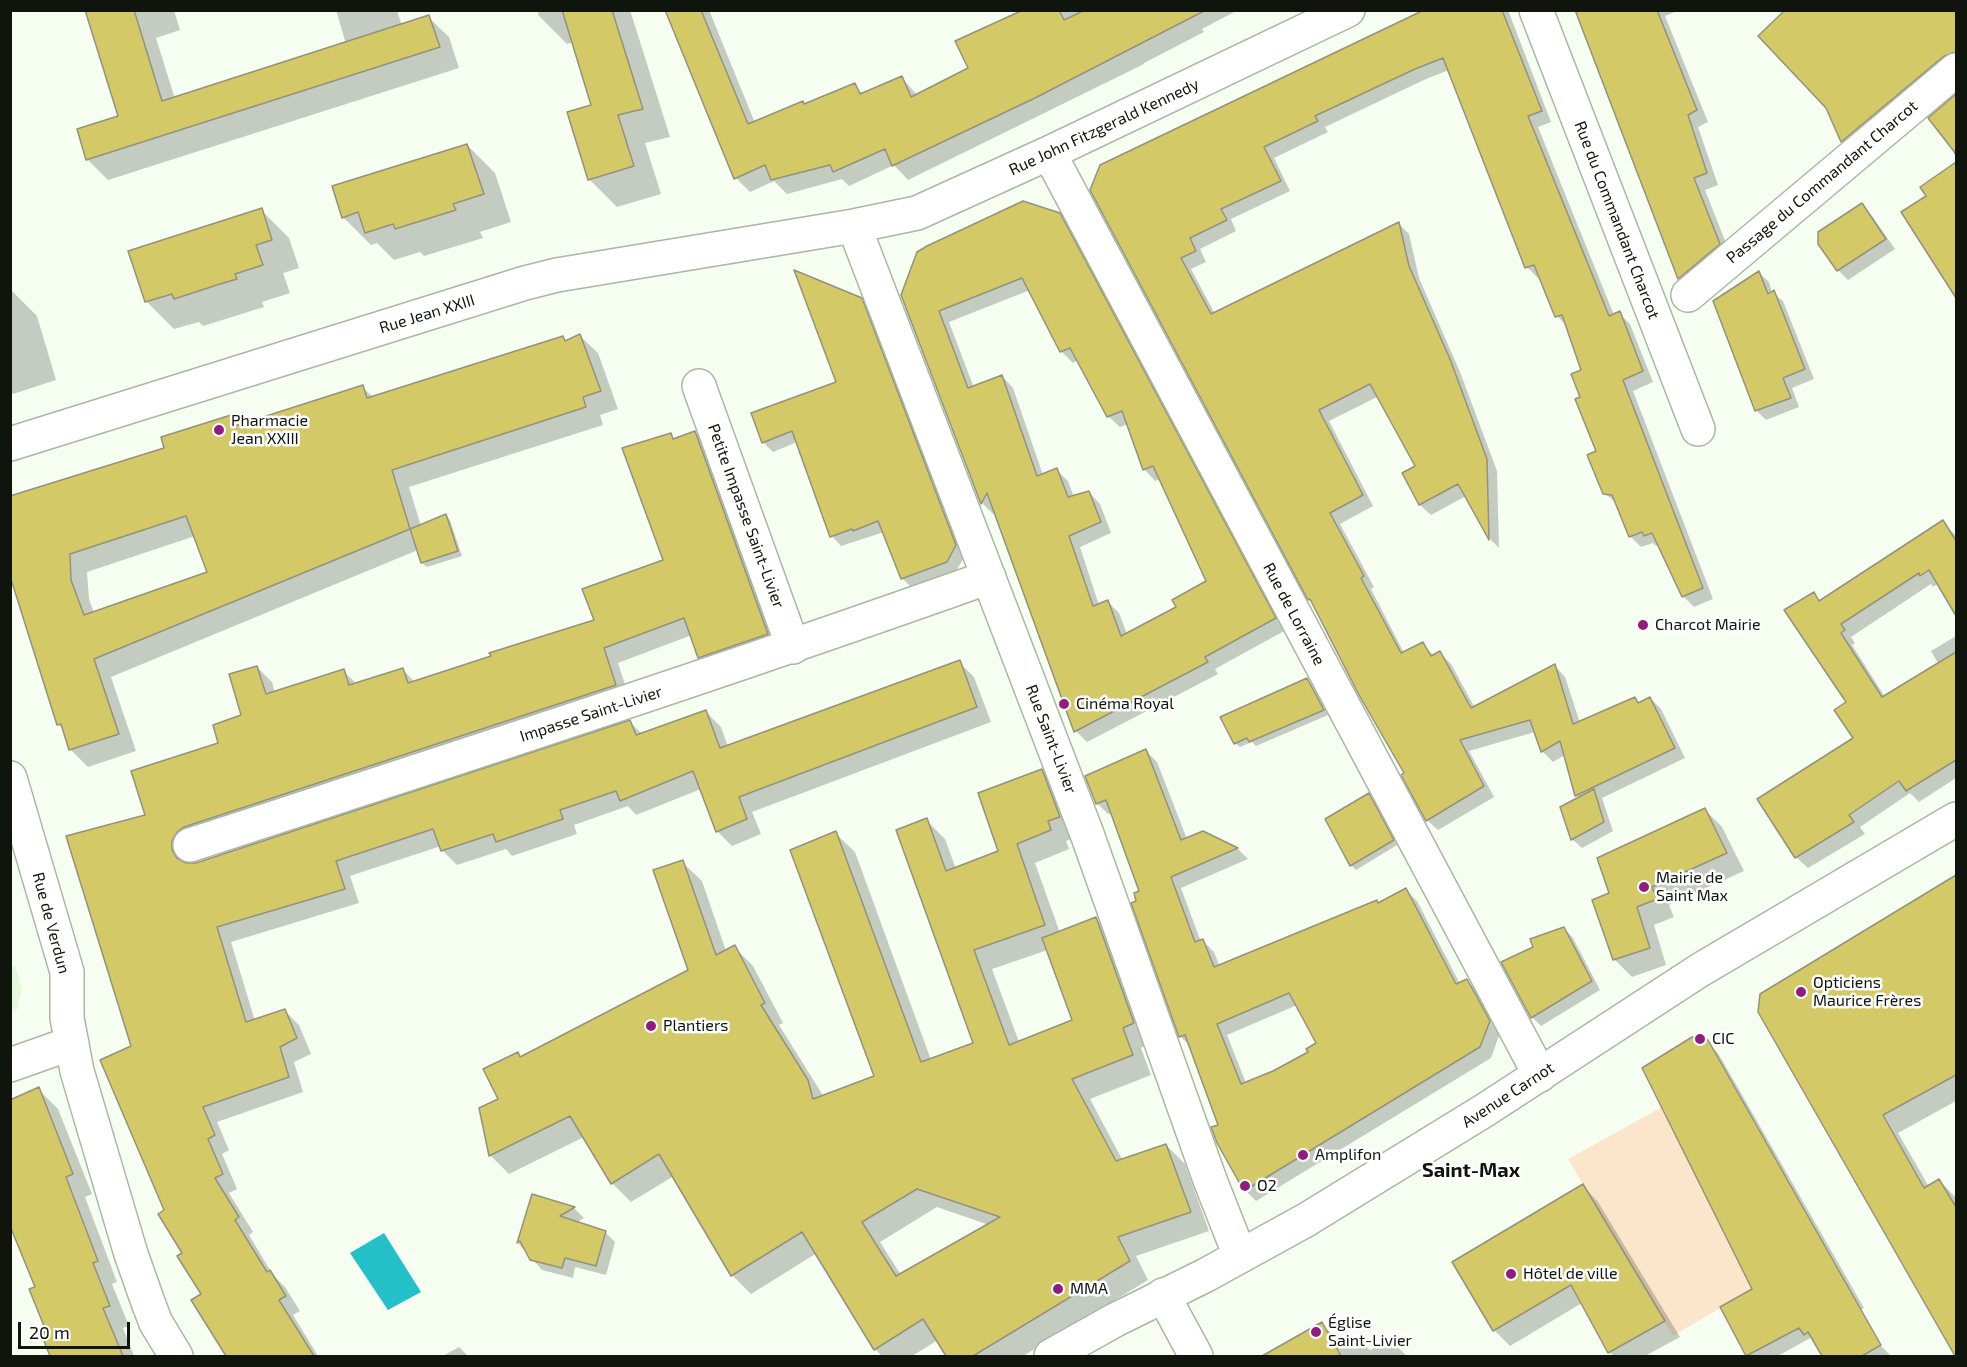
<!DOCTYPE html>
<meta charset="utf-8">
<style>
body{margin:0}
#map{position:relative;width:1967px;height:1367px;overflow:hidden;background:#f6fef2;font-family:"Exo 2",sans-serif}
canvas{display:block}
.frame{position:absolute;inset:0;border:12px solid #0f140d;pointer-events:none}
.scale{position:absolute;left:18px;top:1322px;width:112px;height:27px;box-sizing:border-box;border:3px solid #0f140d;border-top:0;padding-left:8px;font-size:18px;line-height:21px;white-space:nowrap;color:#0f140d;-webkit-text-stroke:4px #fff;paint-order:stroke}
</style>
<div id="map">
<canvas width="1967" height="1367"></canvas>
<div class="frame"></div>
<div class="scale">20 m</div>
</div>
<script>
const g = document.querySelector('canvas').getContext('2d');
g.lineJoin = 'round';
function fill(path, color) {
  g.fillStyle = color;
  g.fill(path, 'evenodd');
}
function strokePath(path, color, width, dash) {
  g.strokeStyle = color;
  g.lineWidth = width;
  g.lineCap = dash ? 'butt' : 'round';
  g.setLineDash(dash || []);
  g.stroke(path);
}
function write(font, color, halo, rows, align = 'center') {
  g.font = font + ' "Exo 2",sans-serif';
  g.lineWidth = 5;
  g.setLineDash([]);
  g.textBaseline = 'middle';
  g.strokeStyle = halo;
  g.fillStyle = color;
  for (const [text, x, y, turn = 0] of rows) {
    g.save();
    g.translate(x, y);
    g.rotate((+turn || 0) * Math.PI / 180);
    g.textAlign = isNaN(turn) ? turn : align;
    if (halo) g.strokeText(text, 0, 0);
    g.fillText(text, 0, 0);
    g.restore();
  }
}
const built = new Path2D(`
 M15,965L22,989L17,1010L11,1012V967Z`);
const green = new Path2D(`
 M1662,1107L1734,1253L1754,1288L1673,1336L1568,1159Z`);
const water = new Path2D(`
 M384,1233L421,1292L388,1310L350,1253Z`);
const shadow = new Path2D(`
 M100,10H174L180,30L156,38L175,99L346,44L336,10H397L402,26L428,17L449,37L459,68L108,180L88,160L79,130L119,117Z
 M537,10H630L670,137L645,143L661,194L617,207L589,179L593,106L573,42L567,44L539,16Z
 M667,10H709L755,123L803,103L806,105L854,85L863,94L901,77L918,96L970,69L1026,10H1238L1202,29L1204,32L1144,63V64L908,180L894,165L849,186L842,179L787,194L774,181L750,192L736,178Z
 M1428,10H1508L1551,122L1538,127L1614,315L1619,313L1630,324L1653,382L1633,391L1713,599L1694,607L1683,596L1660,545L1656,546L1653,543L1641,547L1630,536L1618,504L1604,493L1597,452L1582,398L1583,371L1568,327L1557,316L1541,276L1538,278L1527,267L1449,70L1426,79L1325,127L1328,132L1274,158L1290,191L1231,219L1236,231L1200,249L1206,262L1191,269L1215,314L1398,223L1409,234L1419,278L1460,372L1497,471L1499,548L1490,539L1466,496L1431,515L1420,505L1404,474L1417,466L1379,396L1329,421L1373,506L1340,524L1374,587L1371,589L1404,653L1422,643L1434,656L1440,653L1451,664L1475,708L1555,666L1565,677L1580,723L1635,698L1640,703L1650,698L1661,709L1685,758L1602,798L1613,831L1582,848L1572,839L1580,798L1576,795L1565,755L1553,762L1542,751L1535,732L1469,751L1494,797L1438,830L1427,820L1406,774L1314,603L1310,599L1092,190Z
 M1577,10H1680L1665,16L1708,122L1698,127L1718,185L1705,190L1731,256L1691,290L1679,278Z
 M1787,10H1956V67L1854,152L1842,141Z
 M1956,96V157L1953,152L1955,150L1930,118Z
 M467,145L495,173L511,222L480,232L483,238L424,256L420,252L394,260L377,243L371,245L343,217Z
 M1956,164V294L1903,213L1928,196L1922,187Z
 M1861,205L1872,216L1895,249L1848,280L1838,270Z
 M261,210L289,238L299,268L283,273L290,293L262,302L264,307L203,326L199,322L174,329L146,301Z
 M1059,215L1071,226L1286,630L1215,669L1218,674L1087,742L1076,731L995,510L993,514L982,503L902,295ZM1030,290L1061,351L1073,363L1078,360L1108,416L1120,427L1128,424L1144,469L1155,481L1160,479L1208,581L1178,607L1127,634L1119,613L1108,602L1099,605L1080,547L1111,533L1100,504L1089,492L1074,497L1068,481L1056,470L1043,475L1013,388L1002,376L974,388L949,322Z
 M1759,273L1769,282L1772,293L1783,301L1814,379L1792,388L1799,407L1766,420L1756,410Z
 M10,289L37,316L56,380L13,394L10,391Z
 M861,299L871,310L965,556L956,571L912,588L903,579L884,532L841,546L832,536L797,442L773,452L763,442L838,382Z
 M580,336L598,353L618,409L600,415L603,425L409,487L421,526L446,515L450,520L462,556L427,567L422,563L418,550L111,677L136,751L88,767L70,749L65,731L58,724L10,571L166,449L231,416L240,426L362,387L374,398L562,338L566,342ZM195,536L208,573L94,613L89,599L87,572Z
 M695,432L710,447L782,649L715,672L700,657L692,635L618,663L630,700L186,856V865L196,864L630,722L643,735L706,712L721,727L728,747L959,662L974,677L991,722L752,812L761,834L732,846L717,831L701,789L636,815L628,806L574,825L577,834L512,856L506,849L457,865L442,850L441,846L350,876L359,903L231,942L255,1021L284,1010L299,1025L311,1054L294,1062L303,1092L217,1122L229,1150L222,1154L237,1189L229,1193L253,1232L249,1235L273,1275L285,1287L300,1311L293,1315L318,1356H228L166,1210L132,1047L146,816L220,744L243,716L257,667L272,682L275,693L343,671L357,684L403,670L415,682L596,621L665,561L670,435L675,440Z
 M1943,522L1956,536V613L1939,583L1933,587L1931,584L1851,637L1855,643L1852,645L1885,697L1939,665L1931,651L1956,636V778L1919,802L1910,793L1860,827L1865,834L1808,868L1796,857L1855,738L1848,703L1813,594L1821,601Z
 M1307,680L1312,685L1328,715L1256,746L1252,742L1240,747L1235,743Z
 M1146,751L1157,762L1187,839L1203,833L1238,849L1248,859L1181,888L1201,942L1203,941L1214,952L1220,967L1379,904L1406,890L1417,901L1460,984L1467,981L1478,992L1500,1033L1491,1058L1256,1201L1245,1190L1218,1142L1220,1126L1191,1047L1180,1036L1138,902L1141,892L1112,813L1108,814L1097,803ZM1297,1005L1318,1044L1310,1053L1274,1073L1246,1083L1227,1035Z
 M1042,771L1061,790L1078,836L1066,841L1069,849L1035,863L1060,933L1096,918L1115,938L1152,1042L1141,1048L1151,1075L1090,1099L1123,1161L1166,1145L1185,1164L1209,1231L1136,1256L1148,1280L1023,1356H947L938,1340L912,1356H882L875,1349L817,1253L751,1294L732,1275L674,1176L631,1202L612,1183L584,1137L509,1174L490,1155L500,1100L517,1054L522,1058L689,971L682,862L702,881L726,951L734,947L753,966L783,1023L779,1025L824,1097L876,1077L835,833L855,852L931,1060L975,1044L926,820L945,839L956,869L1000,851ZM1048,950L1074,1021L1019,1042L992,969ZM937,1207L989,1225L901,1275L880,1242Z
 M1369,795L1373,800L1397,845L1356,870L1351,865Z
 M1705,810L1722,827L1744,871L1669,905L1674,917L1654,925L1666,965L1632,977L1614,959L1611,894Z
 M1956,877V1101L1898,1133L1929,1187L1939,1180L1956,1198V1356L1761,995Z
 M1564,928L1573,938L1600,990L1541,1026L1532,1017L1535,948Z
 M1707,1042L1718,1053L1864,1308L1778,1356H1748L1722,1307L1754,1289Z
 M38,1089L58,1109L92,1194L85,1197L117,1282L112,1284L129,1326L123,1328L134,1356H52L43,1335L48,1332L37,1287Z
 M1583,1186L1598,1202L1680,1337L1645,1356H1614L1609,1352L1582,1303L1510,1346L1494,1330Z
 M533,1196L574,1208L584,1218L576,1223L605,1232L615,1242L606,1275L575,1267L573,1278L542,1270L532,1259L518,1243Z
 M1322,1324L1344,1347L1349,1344L1354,1349L1364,1344L1370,1350L1390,1340L1407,1356H1283L1278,1349Z
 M1881,1346L1891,1356H1863Z
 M459,1347L468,1356H443Z`);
const building = new Path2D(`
 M85,10H134L162,101L429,15L440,47L86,160L77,129L118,116Z
 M562,10H612L643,109L618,115L634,166L588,180L567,112L591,105Z
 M665,10H701L748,124L803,101L804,104L855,83L860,94L902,76L911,97L968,68L955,41L1023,10H1059L1064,20L1085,10H1206L1035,98L892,166L885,149L833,172L830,165L771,180L765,165L734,179Z
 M1424,10H1502L1542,111L1528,116L1609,316L1620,311L1643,371L1623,380L1703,588L1682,597L1652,533L1644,536L1642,532L1629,537L1612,495L1603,494L1587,455L1596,451L1575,399L1580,397L1571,374L1581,370L1562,315L1555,317L1534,265L1525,268L1443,58L1415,69L1315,116L1318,121L1264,147L1281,181L1221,209L1227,220L1190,238L1196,251L1181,258L1211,314L1399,222L1409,266L1450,359L1487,459L1489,540L1458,484L1419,505L1402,473L1415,466L1370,384L1319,410L1363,495L1330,513L1364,576L1361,578L1401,653L1423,642L1431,656L1440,651L1471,708L1555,664L1573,724L1635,697L1638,703L1650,697L1675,748L1575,796L1560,741L1541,752L1530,720L1460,740L1484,786L1426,821L1401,775L1404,773L1359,695L1310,599L1308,600L1090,190L1100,165Z
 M1575,10H1657L1697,110L1688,115L1707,173L1694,178L1720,244L1678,279Z
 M1785,10H1956V52L1944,56L1841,142L1826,108L1758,36Z
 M1956,94V154L1928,118Z
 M467,144L484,194L453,204L456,210L395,229L393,224L365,233L358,212L342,218L332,186Z
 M1956,162V298L1901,212L1926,196L1920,187Z
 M1023,201L1060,213L1276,618L1205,657L1208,662L1074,732L987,493L981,504L901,295L917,252L927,246ZM1022,278L1060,352L1070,348L1107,417L1122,411L1143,470L1153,466L1206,581L1172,600L1176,607L1121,636L1108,600L1093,606L1069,536L1101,522L1089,491L1068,497L1057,468L1037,476L1002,375L968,388L939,311Z
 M1862,203L1886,239L1837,271L1818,244V232Z
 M262,208L272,240L256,245L263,265L235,274L237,279L217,285L174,299L172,294L145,302L128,251Z
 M794,270L862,298L956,545L947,562L901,579L878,521L853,531L852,529L830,537L792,431L762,443L751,413L836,382Z
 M1759,271L1768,294L1774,290L1805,369L1783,378L1791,398L1755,411L1713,301Z
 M580,334L601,391L583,397L586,407L392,470L410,529L94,659L119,734L69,750L61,724L57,725L10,576V496L164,448L161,437L231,415L235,426L363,385L367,398L563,336L565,341ZM186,516L207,572L84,615L71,580L70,554Z
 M695,431L768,634L698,658L684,618L604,648L616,685L184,827L177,832L172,841V850L177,858L186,863H196L630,720L636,735L706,710L720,748L960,660L977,707L739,797L747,819L716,832L693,771L620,801L616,791L560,810L563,819L496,842L493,834L441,851L433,829L336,861L345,889L217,927L246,1022L285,1009L297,1038L280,1047L289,1077L203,1107L215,1135L208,1139L223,1174L215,1178L239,1217L235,1220L267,1272L270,1270L286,1296L279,1300L314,1356H226L191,1300L201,1294L177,1256L182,1253L158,1214L164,1210L100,1060L131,1046L66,836L145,815L131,771L218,743L213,725L241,715L229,674L257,666L266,694L344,669L349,685L403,668L408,683L491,656L489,653L594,620L582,589L663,560L622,448L671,433L673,439Z
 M446,514L458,551L421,563L410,529Z
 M1943,520L1956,541V616L1929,570L1920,576L1919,573L1841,624L1845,630L1841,633L1882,697L1956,652V760L1906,791L1899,781L1849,815L1854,822L1795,858L1757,799L1853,738L1834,710L1846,702L1784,610L1814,592L1819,601Z
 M1307,678L1324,710L1249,742L1247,738L1234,744L1220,717Z
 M1146,749L1181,840L1203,831L1238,848L1171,877L1195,942L1203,939L1214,967L1377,900L1378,903L1406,888L1456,984L1467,979L1490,1021L1480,1047L1244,1191L1217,1143L1211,1127L1218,1125L1185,1035L1179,1037L1131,903L1136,901L1134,893L1139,891L1106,800L1096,804L1085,776ZM1289,993L1316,1043L1306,1049L1308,1052L1273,1071L1241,1084L1217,1024Z
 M1042,769L1060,817L1048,821L1051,830L1017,844L1045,925L974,950L1009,1045L1072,1020L1042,938L1096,917L1134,1023L1123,1028L1133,1055L1072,1079L1116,1161L1166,1144L1191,1212L1118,1237L1130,1261L973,1356H946L923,1319L874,1350L802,1232L731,1276L659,1154L611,1184L570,1116L489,1156L479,1108L498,1099L483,1069L518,1052L520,1057L688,970L653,870L683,860L716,955L735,945L765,1003L761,1005L808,1080L813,1099L874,1076L790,850L836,831L921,1062L973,1043L896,830L927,818L946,871L998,851L978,793ZM917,1189L1000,1217L896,1276L862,1222Z
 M1594,789L1604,822L1571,840L1560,807Z
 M1369,793L1394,840L1350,866L1325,819Z
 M1705,808L1727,853L1652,887L1657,899L1637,907L1650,948L1613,960L1592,900L1609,893L1597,858Z
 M1956,875V1075L1883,1115L1924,1188L1939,1179L1956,1207V1356H1955L1758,1012L1760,994Z
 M1564,927L1592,981L1531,1018L1501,962L1533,947L1530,939Z
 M1692,1037L1708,1040L1881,1345L1862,1356H1822L1808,1332L1804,1335L1799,1328L1746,1356L1720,1307L1752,1289L1642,1068Z
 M39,1087L73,1174L66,1177L98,1261L93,1263L110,1306L103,1308L123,1356H50L41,1334L46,1331L29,1289L35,1287L10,1226V1100Z
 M1583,1184L1665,1321L1608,1353L1571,1285L1493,1331L1452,1262Z
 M532,1194L575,1207L560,1216L606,1231L596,1266L565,1258L562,1268L530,1260L520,1241L517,1243Z
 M1322,1322L1341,1356H1262Z`);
const street = new Path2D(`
 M1536,10L1698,429
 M1049,153L1540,1075
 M854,226L1087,834L1210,1180L1240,1256
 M1688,295L1956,70
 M699,386L793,647
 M10,444L525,283L557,275L854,226L917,213L1049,153L1348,10
 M10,778L67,972V1018L77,1071L131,1254L149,1305L156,1323L176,1356
 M190,845C458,758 725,671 989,577
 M10,1065L72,1043
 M1163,1295L1196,1356`);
const secondary = new Path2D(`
 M1051,1356L1115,1320L1206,1275L1306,1220L1485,1110L1700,970L1956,819`);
const markers = [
 [219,430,6,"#901d7d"],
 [1643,625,6,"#901d7d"],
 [1064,704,6,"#901d7d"],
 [1644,887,6,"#901d7d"],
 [1801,992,6,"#901d7d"],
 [651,1026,6,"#901d7d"],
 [1700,1039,6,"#901d7d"],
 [1303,1155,6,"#901d7d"],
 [1245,1186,6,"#901d7d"],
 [1511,1274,6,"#901d7d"],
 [1058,1289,6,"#901d7d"],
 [1316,1332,6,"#901d7d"]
];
const streetNames = [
 ["Rue John Fitzgerald Kennedy",1104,127,-25],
 ["Passage du Commandant Charcot",1822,182,-40],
 ["Rue du Commandant Charcot",1617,220,69],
 ["Rue Jean XXIII",427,314,-17],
 ["Petite Impasse Saint-Livier",746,516,70],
 ["Rue de Lorraine",1294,614,62],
 ["Impasse Saint-Livier",591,714,-18],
 ["Rue Saint-Livier",1051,739,69],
 ["Rue de Verdun",51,923,75],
 ["Avenue Carnot",1508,1095,-33]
];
const poiNames = [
 ["Pharmacie",231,421],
 ["Jean XXIII",231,439],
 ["Charcot Mairie",1655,625],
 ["Cinéma Royal",1076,704],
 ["Mairie de",1656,878],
 ["Saint Max",1656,896],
 ["Opticiens",1813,983],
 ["Maurice Frères",1813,1001],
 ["Plantiers",663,1026],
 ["CIC",1712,1039],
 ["Amplifon",1315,1155],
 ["O2",1257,1186],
 ["Hôtel de ville",1523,1274],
 ["MMA",1070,1289],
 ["Église",1328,1323],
 ["Saint-Livier",1328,1341]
];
const quarterNames = [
 ["Saint-Max",1471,1170]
];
fill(built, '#e5f8dc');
fill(green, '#fce6cb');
fill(water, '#23c1c7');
fill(shadow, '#0003');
fill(building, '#d3c967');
strokePath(building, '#94927d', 1.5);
strokePath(street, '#aab7a3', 36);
strokePath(secondary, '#aab7a3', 36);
strokePath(street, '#fff', 33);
strokePath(secondary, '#fff', 33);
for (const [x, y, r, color] of markers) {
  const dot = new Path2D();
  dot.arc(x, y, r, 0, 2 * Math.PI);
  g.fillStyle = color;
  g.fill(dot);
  strokePath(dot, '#fff', 2);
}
write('16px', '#0f140d', '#fff', streetNames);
write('16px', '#0f140d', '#fff', poiNames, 'left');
write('bold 20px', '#0f140d', '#fff', quarterNames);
</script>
